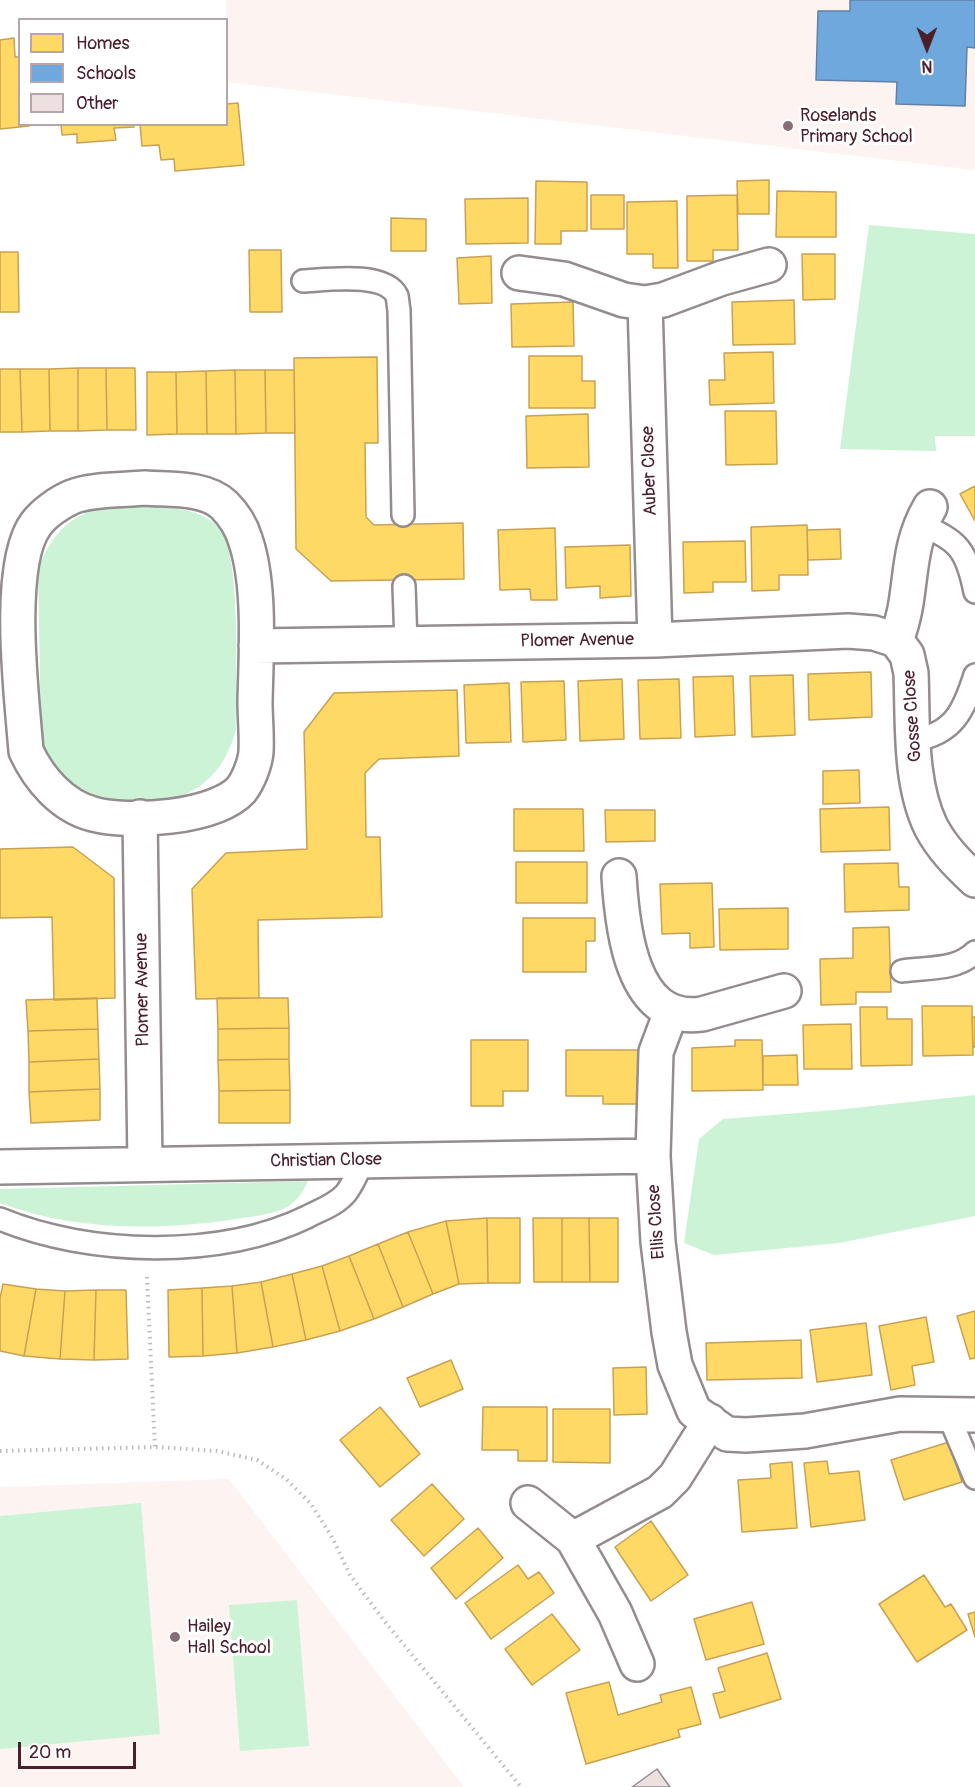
<!DOCTYPE html>
<style>
body{margin:0}
#map{position:relative;width:975px;height:1787px;overflow:hidden;background:#fff;font-family:Pangolin,sans-serif}
canvas{display:block}
.legend{position:absolute;left:18px;top:18px;width:210px;height:108px;box-sizing:border-box;background:#fff;border:2px solid #b7a5aa;margin:0;padding:8px 10px;list-style:none;font-size:18px;color:#4a1f2b}
.legend li{display:flex;align-items:center;gap:12px;height:30px}
.legend b{width:30px;border:2px solid #b7a5aa}
.north{position:absolute;left:897px;top:18px;width:60px;height:60px;-webkit-text-stroke:4px #fff;paint-order:stroke;rotate:180deg;font-size:16px;font-weight:700;line-height:24px;text-align:center;color:#4a1f2b}
.north::after{content:'';display:block;margin:auto;width:21px;height:27px;background:#4a1f2b;clip-path:polygon(50% 0,100% 100%,50% 72%,0 100%)}
.scale{position:absolute;left:18px;top:1742px;width:118px;height:27px;box-sizing:border-box;border:3px solid #4a1f2b;border-top:0;padding-left:8px;font-size:18px;line-height:21px;white-space:nowrap;color:#4a1f2b;-webkit-text-stroke:4px #fff;paint-order:stroke}
</style>
<div id="map">
<canvas width="975" height="1787"></canvas>
<ul class="legend">
<li><b style="height:16px;background:#ffd966"></b>Homes</li>
<li><b style="height:16px;background:#6fa8dc"></b>Schools</li>
<li><b style="height:16px;background:#ece1df"></b>Other</li>
</ul>
<div class="north">N</div>
<div class="scale">20 m</div>
</div>
<script>
const g = document.querySelector('canvas').getContext('2d');
g.lineJoin = 'round';
function fill(path, color) {
  g.fillStyle = color;
  g.fill(path, 'evenodd');
}
function strokePath(path, color, width, dash) {
  g.strokeStyle = color;
  g.lineWidth = width;
  g.lineCap = dash ? 'butt' : 'round';
  g.setLineDash(dash || []);
  g.stroke(path);
}
function write(font, color, halo, rows, align = 'center') {
  g.font = font + ' Pangolin,sans-serif';
  g.lineWidth = 6;
  g.setLineDash([]);
  g.textBaseline = 'middle';
  g.strokeStyle = halo;
  g.fillStyle = color;
  for (const [text, x, y, turn = 0] of rows) {
    g.save();
    g.translate(x, y);
    g.rotate((+turn || 0) * Math.PI / 180);
    g.textAlign = isNaN(turn) ? turn : align;
    if (halo) g.strokeText(text, 0, 0);
    g.fillText(text, 0, 0);
    g.restore();
  }
}
const built = new Path2D(`
 M226,0H975V170L227,82Z
 M229,1479L464,1787H0V1487Z`);
const green = new Path2D(`
 M869,225L975,234V436H935L936,451L840,449Z
 M122,506C153,507 194,504 218,526C243,550 235,690 236,729C230,754 216,778 192,791C151,812 68,802 47,756C44,749 43,740 41,733L38,572C45,546 62,522 88,512C98,508 111,508 122,506Z
 M975,1095V1216L839,1243L714,1255L684,1243L699,1139L723,1119L835,1110Z
 M308,1181C303,1191 299,1199 289,1206C274,1215 253,1216 236,1219C158,1231 74,1231 0,1203V1189Z
 M141,1503L160,1734L0,1749V1516Z
 M297,1600L309,1746L240,1751L229,1605Z`);
const homes = new Path2D(`
 M14,38L15,57H20V124L29,126L0,129V40Z
 M238,103L244,165L175,171L174,159L161,160L159,145L142,146L140,124H226V104Z
 M61,124H133L134,127L114,128L116,140L77,143V134L62,135Z
 M769,180V214H738L737,181Z
 M536,181L587,182V231H561V244H535Z
 M777,191L836,192V237H776Z
 M591,195H624V229H591Z
 M737,195L738,250H713V261H687V196Z
 M528,198V243L466,244L465,199Z
 M677,201L678,268H653V254H627V202Z
 M391,218L426,219V251H391Z
 M249,250H281L282,312H250Z
 M0,252H18L19,312H0Z
 M802,254H835V299L803,300Z
 M491,256L492,303L459,304L457,258Z
 M794,300L795,344L733,345L732,302Z
 M573,302L574,346L512,347L511,304Z
 M773,352L774,403L710,405L709,380H725L724,353Z
 M529,356H582V381H595V408H529Z
 M377,357L378,443H365L366,517L374,525L463,523L464,579L331,581L296,549L294,358Z
 M78,368H106L107,430L78,431Z
 M78,368V431H50L49,369Z
 M106,368H135L136,430H107Z
 M0,369H20L22,432H0Z
 M20,369H49L50,431L22,432Z
 M235,370L236,434H207L206,371Z
 M235,370H265L266,433L236,434Z
 M265,370H294L295,433H266Z
 M206,371L207,434H177L176,372Z
 M147,372H176L177,434L147,435Z
 M725,411H776L777,464L726,465Z
 M588,414L589,467L527,468L526,416Z
 M975,486V521L960,494Z
 M807,525L808,575H779V590L752,591L751,527Z
 M555,528L557,600H531L530,589L500,590L498,530Z
 M840,529L841,559L808,560L807,530Z
 M745,541L746,582H713V592L684,593L683,542Z
 M630,545L631,596L600,598V586L566,588L565,547Z
 M871,672L872,717L809,720L808,674Z
 M793,675L795,735L752,737L750,676Z
 M733,676L735,735L695,737L693,677Z
 M622,679L624,739L580,741L578,681Z
 M679,679L681,738L640,739L638,680Z
 M564,681L566,740L523,742L521,682Z
 M509,683L511,742L466,743L464,685Z
 M457,690L459,756L379,759L365,773L366,837H380L382,917L258,920L259,998L196,999L192,889L226,853L307,849L304,732L334,693Z
 M859,770L860,803L823,804V771Z
 M889,807L890,850L821,852L820,809Z
 M514,809H583L584,851H514Z
 M605,810H655V841L606,842Z
 M73,847L114,878L115,998L54,1000L52,917L0,918V849Z
 M516,862H587V903H516Z
 M898,863L899,887H909V910L845,912L844,864Z
 M712,883L714,947L690,948V933L662,934L660,884Z
 M788,908V949L720,950L719,909Z
 M523,918H595V941H586V972H523Z
 M889,927L891,992H856V1004L821,1005L820,959L853,958V928Z
 M97,998L98,1029L28,1031L26,1000Z
 M217,998H288L289,1028L218,1029Z
 M922,1006H972L973,1055L923,1056Z
 M860,1007H887V1019H912V1065L861,1066Z
 M972,1017H975V1047H973Z
 M851,1024L852,1069H804L803,1025Z
 M289,1028V1059L218,1060V1029Z
 M98,1029L99,1059L29,1062L28,1031Z
 M471,1040H528V1091H503V1106H471Z
 M735,1040H762L763,1090L692,1091V1048L735,1046Z
 M566,1050H638V1104H603V1096H566Z
 M797,1055L798,1085H763V1056Z
 M99,1059L100,1089L29,1092V1062Z
 M289,1059L290,1090L219,1091L218,1060Z
 M100,1089V1120L31,1123L29,1092Z
 M290,1090V1123H219V1091Z
 M487,1218H520V1283H488Z
 M487,1218L488,1283L459,1284L446,1221Z
 M533,1218H562V1282H534Z
 M562,1218H589L590,1282H562Z
 M589,1218H618V1282H590Z
 M446,1221L459,1284L433,1294L408,1232Z
 M408,1232L433,1294L403,1307L378,1244Z
 M378,1244L403,1307L374,1319L349,1256Z
 M349,1256L374,1319L340,1331L322,1266Z
 M322,1266L340,1331L306,1340L292,1274Z
 M292,1274L306,1340L273,1347L261,1282Z
 M261,1282L273,1347L237,1353L232,1286Z
 M3,1284L36,1289L24,1356L0,1351V1298Z
 M232,1286L237,1353L203,1356L202,1288Z
 M202,1288L203,1356L169,1357L168,1290Z
 M36,1289L65,1291L60,1359L24,1356Z
 M96,1290H126L128,1359L94,1360Z
 M96,1290L94,1360L60,1359L65,1291Z
 M975,1311V1358L970,1359L957,1316Z
 M926,1317L934,1362L912,1366L915,1385L891,1390L879,1326Z
 M866,1323L872,1375L817,1382L810,1330Z
 M801,1340L802,1378L707,1380L706,1343Z
 M451,1360L463,1389L420,1407L407,1378Z
 M646,1367L647,1414L614,1415L613,1368Z
 M380,1407L420,1454L380,1487L340,1440Z
 M483,1407H547V1461H518V1450H482Z
 M553,1409H610V1463L553,1462Z
 M949,1442L962,1482L904,1500L891,1460Z
 M827,1461L829,1474L859,1471L865,1520L811,1527L804,1463Z
 M792,1462L797,1528L742,1532L738,1480L771,1478L770,1464Z
 M432,1484L464,1519L424,1556L391,1520Z
 M651,1521L688,1575L651,1601L615,1547Z
 M478,1528L503,1558L456,1599L431,1568Z
 M518,1565L528,1579L539,1572L554,1593L491,1639L465,1603Z
 M924,1575L945,1607L951,1604L967,1630L917,1662L879,1604Z
 M752,1602L764,1644L706,1660L694,1619Z
 M975,1612V1637L968,1614Z
 M552,1614L580,1650L532,1685L505,1649Z
 M767,1653L781,1699L720,1718L713,1694L725,1691L718,1668Z
 M609,1682L618,1715L662,1702L660,1695L691,1687L701,1724L678,1730L680,1737L586,1764L566,1693Z`);
const schools = new Path2D(`
 M850,0H975V48L967,47L965,106L896,104L897,82L816,80L818,11H850Z`);
const building = new Path2D(`
 M657,1769L670,1787H632Z`);
const path = new Path2D(`
 M147,1277L155,1447
 M0,1451L155,1447L217,1451L257,1460L286,1479L311,1504L333,1539L350,1575L385,1622L521,1787`);
const lane = new Path2D(`
 M303,281C325,280 385,271 397,296C398,300 398,306 399,310L403,515
 M920,525C959,539 967,552 975,592
 M404,586L406,643
 M914,740C954,734 964,710 975,675
 M902,971C927,967 956,971 975,952
 M0,1219C89,1256 220,1259 307,1217C320,1210 336,1205 346,1193C353,1184 358,1172 363,1161
 M948,1414L975,1478`);
const street = new Path2D(`
 M519,273L564,279L624,300L645,303L663,300L722,278L769,265
 M645,303L655,640
 M145,488C170,490 205,487 224,505C234,515 241,526 245,539C261,584 256,655 255,702C255,718 257,736 256,752C255,764 248,781 241,790C215,818 128,824 93,814C62,806 39,779 26,751C22,699 5,565 36,524C44,513 60,502 72,497C90,489 125,490 145,488Z
 M896,640L907,655L911,673C913,722 909,782 931,827C942,848 958,864 975,880
 M896,640C915,593 903,553 930,507
 M256,646L655,640L848,631L874,633L896,640
 M140,817L145,1164
 M619,876C622,926 631,1025 702,1014L784,991
 M671,1012L656,1052L653,1156L658,1242L669,1332L675,1365L694,1411L727,1434L746,1435L805,1431L900,1414L975,1415
 M0,1167L653,1156
 M528,1503L573,1539L615,1613L637,1664
 M573,1539L660,1492L675,1477L710,1421`);
const markers = [
 [788,126,6,"#896d75"],
 [175,1637,6,"#896d75"]
];
const poiNames = [
 ["Roselands",800,116],
 ["Primary School",800,137],
 ["Hailey",187,1627],
 ["Hall School",187,1648]
];
const streetNames = [
 ["Auber Close",650,471,-92],
 ["Plomer Avenue",577,641,-1],
 ["Gosse Close",913,716,-94],
 ["Plomer Avenue",143,990,-91],
 ["Christian Close",326,1161,-1],
 ["Ellis Close",657,1222,-94]
];
fill(built, '#fdf3f1');
fill(green, '#cdf3d6');
fill(homes, '#ffd966');
strokePath(homes, '#c9a154', 1.5);
fill(schools, '#6fa8dc');
strokePath(schools, '#647fa7', 1.5);
fill(building, '#ece1df');
strokePath(building, '#948c8e', 1.5);
strokePath(lane, '#948c8e', 26);
strokePath(street, '#948c8e', 38);
strokePath(path, '#bdb8b9', 4, [1.5, 4.5]);
strokePath(lane, '#fff', 21);
strokePath(street, '#fff', 33);
for (const [x, y, r, color] of markers) {
  const dot = new Path2D();
  dot.arc(x, y, r, 0, 2 * Math.PI);
  g.fillStyle = color;
  g.fill(dot);
  strokePath(dot, '#fff', 2);
}
write('18px', '#4a1f2b', '#fff', poiNames, 'left');
write('18px', '#4a1f2b', '#fff', streetNames);
</script>
